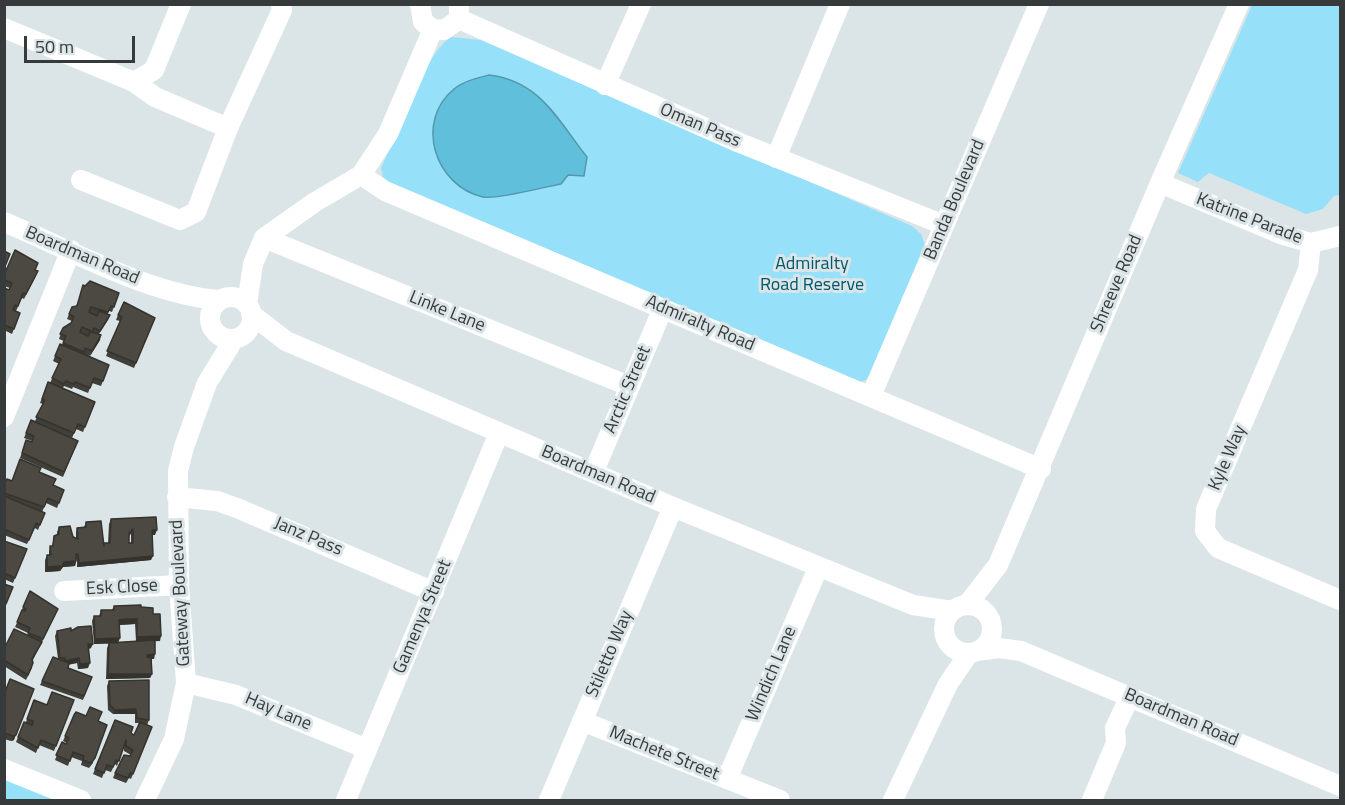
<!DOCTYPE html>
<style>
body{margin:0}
#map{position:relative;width:1345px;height:805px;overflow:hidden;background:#dbe5e8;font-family:"Titillium Web",sans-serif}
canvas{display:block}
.frame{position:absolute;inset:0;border:6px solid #363a3b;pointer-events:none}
.scale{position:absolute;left:24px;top:36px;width:111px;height:27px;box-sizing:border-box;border:3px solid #363a3b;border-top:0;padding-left:8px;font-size:18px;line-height:21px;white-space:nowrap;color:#363a3b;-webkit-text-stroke:4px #dbe5e8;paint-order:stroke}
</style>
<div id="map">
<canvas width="1345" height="805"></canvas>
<div class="frame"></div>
<div class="scale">50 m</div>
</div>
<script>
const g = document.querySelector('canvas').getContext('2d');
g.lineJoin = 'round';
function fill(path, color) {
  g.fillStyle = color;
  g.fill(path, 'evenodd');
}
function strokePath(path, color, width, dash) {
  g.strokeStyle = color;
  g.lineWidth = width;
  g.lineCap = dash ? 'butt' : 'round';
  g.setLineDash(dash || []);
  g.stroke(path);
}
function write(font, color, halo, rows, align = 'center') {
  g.font = font + ' "Titillium Web",sans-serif';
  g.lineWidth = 6;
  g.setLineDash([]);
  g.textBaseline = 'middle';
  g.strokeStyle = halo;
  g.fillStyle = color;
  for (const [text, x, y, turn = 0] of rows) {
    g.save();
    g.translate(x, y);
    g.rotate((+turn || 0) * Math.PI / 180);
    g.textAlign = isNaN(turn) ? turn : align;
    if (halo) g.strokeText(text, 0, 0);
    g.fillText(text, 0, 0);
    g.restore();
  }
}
const green = new Path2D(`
 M1252,5H1340V195L1334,196L1323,209L1306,214L1209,173L1198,182L1178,173Z
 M451,37L481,40L912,226L921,234L925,245L874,372L866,380L856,383L389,183L383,177L381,168C396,138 426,51 451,37Z
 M4,777L62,800H5Z`);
const water = new Path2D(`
 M489,75C540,81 557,119 587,157L584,176L568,175L561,184C544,187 496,200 483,197C435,186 414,122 454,89C464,81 477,78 489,75Z`);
const minor = new Path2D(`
 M420,4L423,22L433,29L444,30L459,19V4
 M459,19L740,143L944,225
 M4,28L134,82L155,97L228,128
 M134,82L154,70L181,4
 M605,85L641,4
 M776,158L840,4
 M361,175L385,191L1041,469
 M81,180L180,220L196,212L228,128L282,10L281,4
 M1160,183L1283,235L1311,243L1340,236
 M4,222C69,249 150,295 219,300
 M264,238L629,386
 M1311,243L1308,270L1206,509L1205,531L1218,548L1340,600
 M210 318a21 21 0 1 1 42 0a21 21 0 1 1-42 0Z
 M247,304L253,264L264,238L315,202L361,175L388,134L433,29
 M251,314L286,341L673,507L913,605L952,611
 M871,396L1039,4
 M4,417L71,250
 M594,471L663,308
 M177,497L217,501L237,508L434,592
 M64,591L179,585
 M944 629a24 24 0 1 1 48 0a24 24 0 1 1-48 0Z
 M967,605L998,565L1160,183L1239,4
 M977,651L999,648L1021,651L1340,786
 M186,683L236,695L367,749
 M582,721L780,800
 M4,769L81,800
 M727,779L818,568
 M145,800L174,739L186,683L179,585L178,471L184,447L207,383L234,339
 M346,800L499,433
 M549,800L673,507
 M893,800L948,684L969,653
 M1092,800L1116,743L1115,728L1130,696`);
const wall = new Path2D(`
 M36,270V276L24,299L22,298L16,311L13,310L20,313L12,334L6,331L4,335V288L9,290L10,288L4,286V275Z
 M85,286L119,293L112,312L109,311L107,315H110L108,320L99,334L100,340L90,356L84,354L109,365L101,386L92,383L88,393L73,387L72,389L64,386L63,388L95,402L83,432L76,429L72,438L54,430L78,441L63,477L20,458L26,440L32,442V441L24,438L31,420L35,421L43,404L40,403L48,382L50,383L59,364L53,361L60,344L62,345L64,341L59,339L63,328L71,323L72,321L67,319L72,307L76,306Z
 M118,315L155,318L134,368L106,356L120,321L116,320Z
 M39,472L53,485L64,490L57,508L46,503L42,512L45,513L38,530L35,528L27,544L4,535V485L12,481Z
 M111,519L155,535H152L151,560L77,567V558L75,566L63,567L60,571L45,572V560L47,555H49V551L50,546H52L54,536L57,535V532L59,527L76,538V532L77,528L84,527L86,522L103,543H108L109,524ZM131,534V543H129V536Z
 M4,541L27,549L13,583L4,579Z
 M114,606L141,607L153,614L160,641H155L154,659H152V674L150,678L106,679L107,648L109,643H117L94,644L92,621L94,616H99L101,610H112ZM135,624L136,641L118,643L119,625Z
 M23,607L58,609L41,644L33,660L32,668L26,680L4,666V649L27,636L28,633L15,627L22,612H21Z
 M57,631H71L91,648L89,649L88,668L78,669L77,663L69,664L68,668L92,677L83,700L40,685L42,681L58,659L55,636Z
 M109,681L149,720L147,725L145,724L152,727L131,779L129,778L126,783L113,778L115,773L131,755L124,751V745L117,766L115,764L111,772L105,770L102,778L93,774L115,720L131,733L134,735L139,723H135V714H113L108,710L107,686Z
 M4,692L14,740L11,741L4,739Z
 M34,700L47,705L74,700L54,751L39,745L36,753L16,742L24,722H26Z
 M74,715L98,721L93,763L89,768L81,765L82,761L71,757L68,766L55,760L62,742L66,744L67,743L63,741Z`);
const shadedWall = new Path2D(`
 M101,335L100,340L90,356L92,351Z
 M152,530H157L155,535H150Z
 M153,556L151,560L77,567L79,563Z
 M76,561L75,566L63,567L60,571L45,572L47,567L64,562Z
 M137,619L135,624L117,625L119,620Z
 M161,636L160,641L136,642L137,637Z
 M120,638L118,643L94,644L95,639Z
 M88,644H93L91,648L86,649Z
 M155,654L154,659H145L147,655Z
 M79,658L77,663L63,666L65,661Z
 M90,663L88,668L78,669L80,664Z
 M108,674H152L150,678L106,679Z
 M32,694L14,740L11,741L13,736Z
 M136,709L135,714H113L115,710Z`);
const building = new Path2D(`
 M15,250L38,263L35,270L38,271L26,294L23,293L18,306L15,305L13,310L20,313L14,329L4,325V288L9,290L12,283L4,280V275Z
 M4,251L10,254L4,269Z
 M90,281L119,293L114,307L111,306L108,312L91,307L89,312L97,316L99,311L110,315L100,331L94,328L92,332L101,335L92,351L85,348L84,352L63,343L66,336L60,334L63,328L71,323L74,317L69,314L72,307L77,306L83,285L85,286ZM82,327L91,331L88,336L80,332Z
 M124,302L155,318L136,363L107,351L122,317L118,315Z
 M60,344L109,365L103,381L94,378L90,388L75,382L74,384L66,381L64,384L52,378L61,359L55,356Z
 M48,382L95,402L85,427L78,424L74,433L36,417L45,400L42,399Z
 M31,420L78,441L64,472L22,453L26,440L32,442L34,436L26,433Z
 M20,459L41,468L39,472L56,479L53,485L64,490L59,503L48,498L44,507L4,493V485L7,479L12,481Z
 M4,496L45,513L40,525L36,523L29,540L6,530L4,534Z
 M156,517L157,530H152L153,556L79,563L78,554H76V561L64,562L62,566L47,567V555H51L50,546H53L54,536L59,534V527L70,526L73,537L78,539L77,528L86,527V522L101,521L104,546L103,543H110L111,519ZM133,529V543H129V533Z
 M4,541L27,549L15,578L4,573Z
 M4,584L13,587L6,604L4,603Z
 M30,591L58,609L43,639L28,633L30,628L17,622L22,610L25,611L26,609L23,607Z
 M141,605V607L153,608V614H160L161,636L137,637V619H127L119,620L120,638L95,639L94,616H101V610H114V606Z
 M91,626L93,644H88L90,663L80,664L79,658L65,661V658H60L57,631L71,628V631L78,627Z
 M14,629L42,642L32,659L33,663L28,675L4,660V649Z
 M155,640V654L147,655V657L151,658L152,674H108L109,643Z
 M53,657L69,663L68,668L92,677L84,696L42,681Z
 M10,679L34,689L16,735L13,736L4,733V692H5Z
 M149,680V720L137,718L136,709L115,710L110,705L109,681Z
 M52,692L74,700L56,746L41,740L38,748L18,737L24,722L32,725L33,721L27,719L34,700L47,705Z
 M90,707L102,712L98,721L107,725L95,758L91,763L83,760L84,756L73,752L70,761L56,755L62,742L66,744L69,738L65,736L74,715L76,712L86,716Z
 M115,720L133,727L131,733L134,735L140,722L152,727L133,774L130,773L128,778L115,773L124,755L130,756L133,750L126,746V740L119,761L116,760L113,767L107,765L104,773L95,769Z`);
const streetNames = [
 ["Oman Pass",700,126,23],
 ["Banda Boulevard",955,200,-67],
 ["Katrine Parade",1249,219,21],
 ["Boardman Road",82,256,23],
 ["Shreeve Road",1117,284,-67],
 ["Linke Lane",447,312,22],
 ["Admiralty Road",700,324,23],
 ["Arctic Street",628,390,-67],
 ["Kyle Way",1228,458,-67],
 ["Boardman Road",598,475,23],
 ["Janz Pass",308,537,23],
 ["Esk Close",122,588,-3],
 ["Gateway Boulevard",181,593,-93],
 ["Gamenya Street",423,617,-67],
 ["Stiletto Way",610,654,-67],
 ["Windich Lane",772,674,-67],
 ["Hay Lane",278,712,23],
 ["Boardman Road",1181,718,23],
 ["Machete Street",664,754,22]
];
const parkNames = [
 ["Admiralty",812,265],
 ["Road Reserve",812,286]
];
fill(green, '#96e1f9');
fill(water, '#60c0dc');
strokePath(water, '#5398ac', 1.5);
strokePath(minor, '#fff', 20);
fill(wall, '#403f39');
fill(shadedWall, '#34332e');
fill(building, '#4b4942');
strokePath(building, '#34332e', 1.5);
write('18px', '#363a3b', '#dbe5e8', streetNames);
write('18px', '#00566a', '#dbe5e8', parkNames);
</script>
